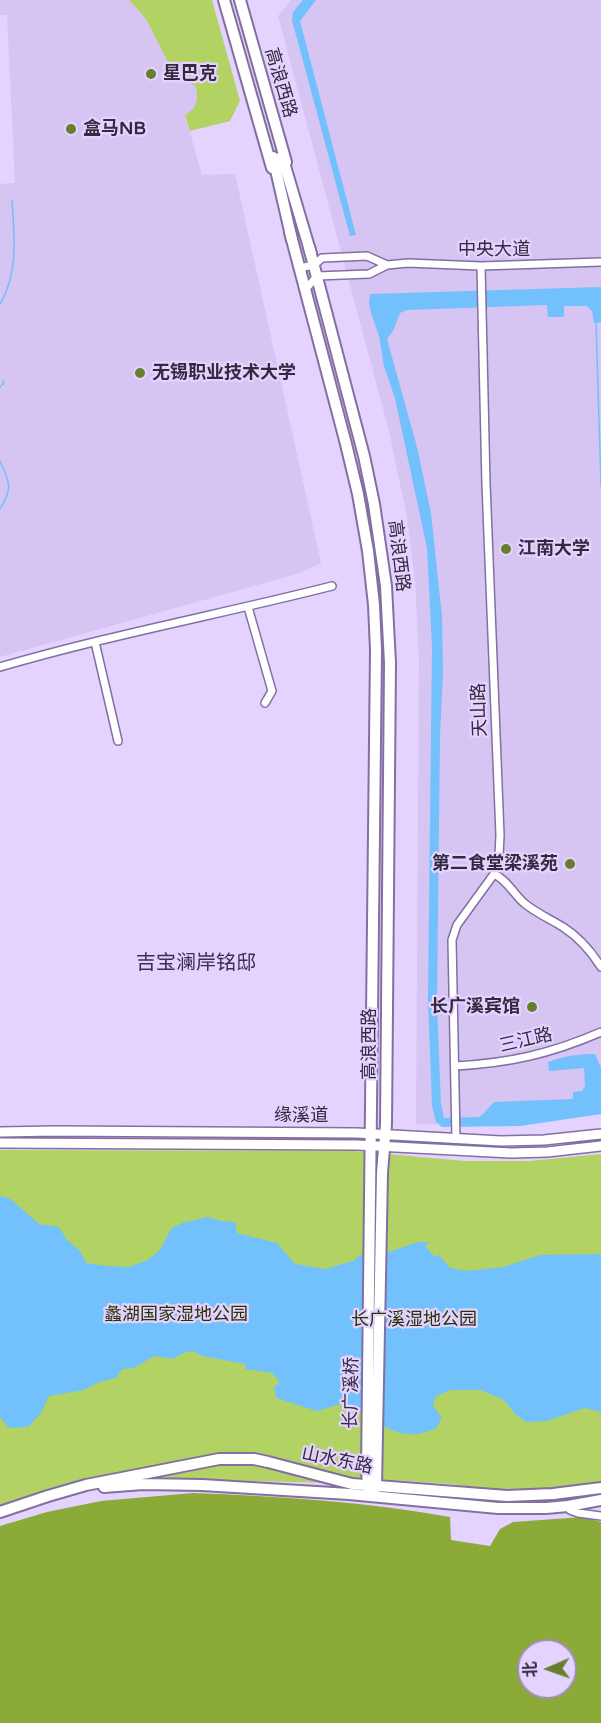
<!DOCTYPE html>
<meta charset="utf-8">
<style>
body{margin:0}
#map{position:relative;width:601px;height:1723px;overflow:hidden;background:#e4d2ff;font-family:"Varela Round","Noto Sans SC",sans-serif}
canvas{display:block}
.north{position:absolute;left:517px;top:1639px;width:60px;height:60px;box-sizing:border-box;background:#e4d2ff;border:2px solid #9d8fb2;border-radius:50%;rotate:268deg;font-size:16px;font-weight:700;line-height:24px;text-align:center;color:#332a3f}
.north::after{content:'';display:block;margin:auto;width:21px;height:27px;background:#687e2f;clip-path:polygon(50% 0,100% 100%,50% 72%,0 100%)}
</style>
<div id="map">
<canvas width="601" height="1723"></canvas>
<div class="north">北</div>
</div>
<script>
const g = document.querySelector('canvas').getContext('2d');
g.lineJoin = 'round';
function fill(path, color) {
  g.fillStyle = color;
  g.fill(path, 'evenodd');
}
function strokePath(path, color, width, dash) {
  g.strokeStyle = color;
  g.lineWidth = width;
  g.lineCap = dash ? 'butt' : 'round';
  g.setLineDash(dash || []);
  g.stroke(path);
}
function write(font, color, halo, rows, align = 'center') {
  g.font = font + ' "Varela Round","Noto Sans SC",sans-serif';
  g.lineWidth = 4.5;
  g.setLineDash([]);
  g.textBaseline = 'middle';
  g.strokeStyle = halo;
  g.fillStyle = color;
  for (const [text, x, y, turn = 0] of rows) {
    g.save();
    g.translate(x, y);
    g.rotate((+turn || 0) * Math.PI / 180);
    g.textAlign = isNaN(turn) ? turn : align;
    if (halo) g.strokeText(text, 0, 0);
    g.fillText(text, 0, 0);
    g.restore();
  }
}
const built = new Path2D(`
 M0,0H129L146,19L176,78L187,81L196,87L198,101L192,111L185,115L202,175L235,174L321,563L297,574L0,657V184L15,183L7,15H0Z
 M291,0H601V1112L520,1125L416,1124L419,661L415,581L407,517L389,431L278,16Z`);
const green = new Path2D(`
 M129,0H212L240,101L230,121L190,131L185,115C198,107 198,101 196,87L187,81L176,78L146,19Z
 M0,1150L354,1151L465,1161H530L601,1154V1482L549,1490L512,1491L481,1489L452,1484L349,1477L337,1483L169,1479L79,1481L0,1506Z`);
const forest = new Path2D(`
 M193,1493C279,1496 365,1502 450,1517L451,1540L490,1546L500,1529L513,1522L583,1517L601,1522V1723H0V1526L47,1512L101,1501ZM529,1651H565V1687H529Z`);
const water = new Path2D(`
 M303,0H316L300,21L356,235L350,236L292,20L293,12Z
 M601,287V322L594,323L592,311L587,306H564V317H548L547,305L407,310L400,313L393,331L387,339L417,447L431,513L442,617L443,673L440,736L437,1006L441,1104L444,1118L479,1117L484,1113L494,1102L573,1099V1092L582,1091L585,1086L584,1068L549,1071L548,1062C564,1056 578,1054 595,1054L601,1068V1114L520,1126L442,1127L436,1122L432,1106L428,999L432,646L427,548L395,398L384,366L379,336L371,313L369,303L370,294Z
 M0,1196L9,1198L39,1224L59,1227L67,1240L81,1252L86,1263L107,1266L129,1267L148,1260L160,1250L171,1229L182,1223L208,1217L221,1221L235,1222L237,1233L277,1243L295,1264L325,1269L353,1261L365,1252H389L418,1242H429L425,1246L435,1257L439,1255L450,1268L467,1271L503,1267L541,1255L601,1254V1412L585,1408L547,1421L526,1422L515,1414L504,1400L481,1390H451L436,1396L433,1406L442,1418L436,1428C430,1430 424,1433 418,1434C391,1437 367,1416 345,1403L317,1411L276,1398L274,1387L280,1382L272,1373L245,1369V1364L202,1356L193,1351L183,1353L173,1359L154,1356L134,1368L122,1369L116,1378L99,1382L84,1390L49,1396L41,1413L28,1427L9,1428L0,1417Z`);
const stream = new Path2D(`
 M0,304C19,273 14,234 12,200
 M596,322L601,486
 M0,387L4,383L3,381
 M0,461C10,483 13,488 0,509`);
const minor = new Path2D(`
 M299,268L314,265L322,258L367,256L387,265
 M305,290L317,276L369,274L387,265L408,263L481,266L601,262
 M248,607L272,691L265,703
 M95,642L118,741
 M0,667C109,635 222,614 332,586
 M494,874C507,880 513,893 524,903C536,913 550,919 563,927C580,938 591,951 601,967
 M455,1066C510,1063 550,1054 601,1032
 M456,1139L452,940L457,925L494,874L499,856L500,835L486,484L481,266
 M568,1506L570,1510L578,1513L601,1516`);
const secondary = new Path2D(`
 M0,1132L55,1131L357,1133L501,1141L544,1140L601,1134
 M0,1143L357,1145L511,1153L547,1152L601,1146`);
const primary = new Path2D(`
 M224,0L272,168
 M240,0L286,162
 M290,232L346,444L358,494L368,551L374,605L376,650L367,1471L368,1485L370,1493
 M309,247L364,456L374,504L386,586L390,663L386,1124L382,1173L376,1486L373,1493`);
const trunk = new Path2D(`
 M282,156L311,254
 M273,157L292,240
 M104,1487L143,1484L202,1485L349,1494L498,1508H546L568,1506L601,1500
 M0,1512L48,1496L86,1485L219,1459H254L268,1462L352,1484L507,1496L553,1494L601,1488`);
const markers = [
 [151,74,6,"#687e2f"],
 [71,129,6,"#687e2f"],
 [140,373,6,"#687e2f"],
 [506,549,6,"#687e2f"],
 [570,864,6,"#687e2f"],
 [532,1007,6,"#687e2f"]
];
const poiNames = [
 ["星巴克",163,74],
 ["盒马NB",83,129],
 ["无锡职业技术大学",152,373],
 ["江南大学",518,549],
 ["第二食堂梁溪苑",558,864,"right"],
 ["长广溪宾馆",520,1007,"right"]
];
const streetNames = [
 ["高浪西路",280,83,74],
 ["中央大道",494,250],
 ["高浪西路",398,556,83],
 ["天山路",480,710,-92],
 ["三江路",526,1041,-13],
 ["高浪西路",370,1044,-90],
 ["缘溪道",301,1116],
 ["长广溪桥",352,1393,-89],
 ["山水东路",337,1461,12]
];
const parkNames = [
 ["蠡湖国家湿地公园",176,1315],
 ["长广溪湿地公园",414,1320]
];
const neighbourhoodNames = [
 ["吉宝澜岸铭邸",196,964]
];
fill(built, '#d6c4f3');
fill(green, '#b2d264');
fill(forest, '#8caa37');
fill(water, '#72c0fc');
strokePath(stream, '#72c0fc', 1.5);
strokePath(minor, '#836fa1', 10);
strokePath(secondary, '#836fa1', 12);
strokePath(primary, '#836fa1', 14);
strokePath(trunk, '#836fa1', 14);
strokePath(minor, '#fff', 7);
strokePath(secondary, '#fff', 9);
strokePath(primary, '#fff', 10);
strokePath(trunk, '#fff', 10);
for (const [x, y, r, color] of markers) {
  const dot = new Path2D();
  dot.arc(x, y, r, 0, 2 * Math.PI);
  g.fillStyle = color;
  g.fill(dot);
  strokePath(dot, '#e4d2ff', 2);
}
write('bold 18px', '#332a3f', '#e4d2ff', poiNames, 'left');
write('18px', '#332a3f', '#e4d2ff', streetNames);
write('18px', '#273303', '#e4d2ff', parkNames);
write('20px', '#402c59', '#e4d2ff', neighbourhoodNames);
</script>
